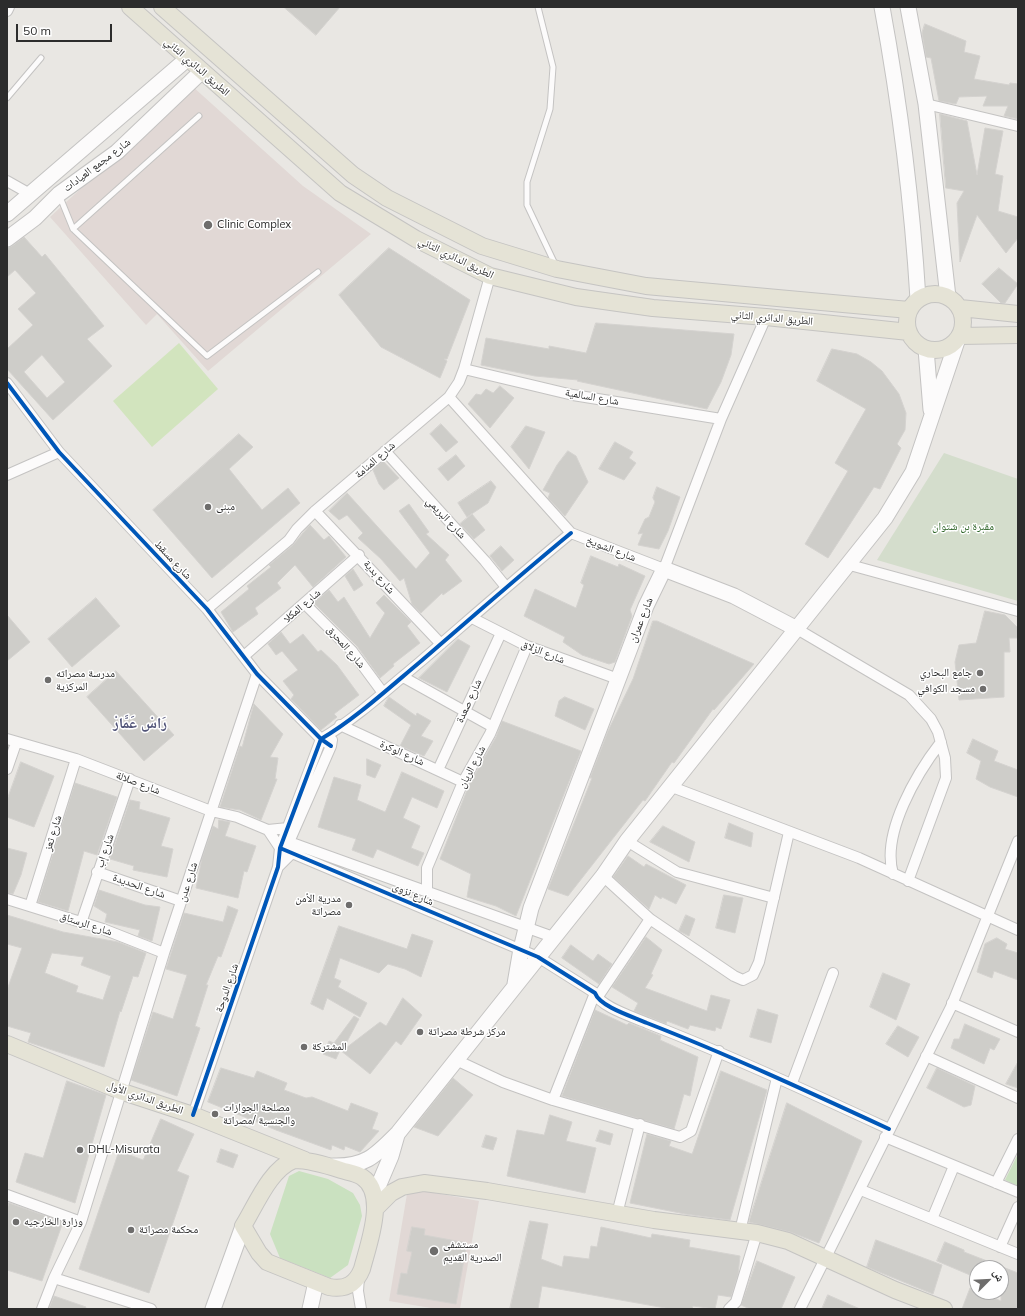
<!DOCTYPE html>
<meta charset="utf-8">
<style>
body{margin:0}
#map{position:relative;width:1025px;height:1316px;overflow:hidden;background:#e9e7e3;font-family:Mulish,"Noto Naskh Arabic",sans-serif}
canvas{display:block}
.frame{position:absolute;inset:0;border:8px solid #2c2c2c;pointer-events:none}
.north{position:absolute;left:969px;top:1260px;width:40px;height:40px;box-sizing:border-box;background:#fff;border:1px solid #ababab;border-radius:50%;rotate:66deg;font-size:11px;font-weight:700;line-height:16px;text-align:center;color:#2c2c2c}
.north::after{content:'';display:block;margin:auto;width:14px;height:18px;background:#6e6d6c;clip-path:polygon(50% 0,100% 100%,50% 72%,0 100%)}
.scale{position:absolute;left:16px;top:24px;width:96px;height:18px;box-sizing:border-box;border:2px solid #2c2c2c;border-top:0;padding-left:5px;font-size:12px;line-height:14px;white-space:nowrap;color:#2c2c2c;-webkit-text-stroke:3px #fff;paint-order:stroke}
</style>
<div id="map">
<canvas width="1025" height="1316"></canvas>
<div class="frame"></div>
<div class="north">ش</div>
<div class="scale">50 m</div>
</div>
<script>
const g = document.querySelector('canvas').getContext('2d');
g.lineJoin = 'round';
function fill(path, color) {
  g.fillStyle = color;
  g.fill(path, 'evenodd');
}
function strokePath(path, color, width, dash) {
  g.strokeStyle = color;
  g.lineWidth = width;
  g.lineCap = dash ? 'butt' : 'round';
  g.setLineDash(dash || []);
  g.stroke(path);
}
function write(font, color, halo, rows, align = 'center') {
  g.font = font + ' Mulish,"Noto Naskh Arabic",sans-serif';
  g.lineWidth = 3;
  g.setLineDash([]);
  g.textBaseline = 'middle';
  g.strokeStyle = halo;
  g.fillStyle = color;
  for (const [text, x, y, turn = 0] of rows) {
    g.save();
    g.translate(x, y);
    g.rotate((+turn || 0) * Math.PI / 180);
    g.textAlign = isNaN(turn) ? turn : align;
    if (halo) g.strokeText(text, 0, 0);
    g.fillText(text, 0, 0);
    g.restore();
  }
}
const medical = new Path2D(`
 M192,86L303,186L371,234L208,371L157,314L146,325L50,217Z
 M408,1188L479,1201L460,1309H437L389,1301Z`);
const green = new Path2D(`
 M1018,1154V1186L1005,1180Z
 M299,1171L328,1179L353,1193L360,1205L362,1216L348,1265L330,1278L280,1258L270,1234L289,1176Z`);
const cemetery = new Path2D(`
 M944,453L1018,479V601L877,560Z`);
const pitch = new Path2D(`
 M179,343L218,389L152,447L113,401Z`);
const building = new Path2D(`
 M284,7H340L316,35Z
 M925,24L966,41L964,52L980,56L974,79L1009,85L1010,83L1018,84V119L1004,116L1008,106H983L987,96L959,97L956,104L939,101L931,58L926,57L922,33Z
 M940,114L967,121L977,175L985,128L1003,131L995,174L1003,176L998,211L1018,217V238L1006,253L977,215L960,262L957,203L964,191L946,188Z
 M24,237L42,257L45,254L104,326L87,339L112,366L53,420L7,369V349L33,325L18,309L36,293L15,270L7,277V248L12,246ZM42,355L65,382L47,398L24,372Z
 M389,248L470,300L447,359H444L447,361L440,378L381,347L339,295Z
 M999,268L1018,284L1005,303H1001L982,284Z
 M596,323L734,334L731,355L721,382L707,409L577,381L578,380L535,376L481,365L486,338L549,349V346L586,353Z
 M832,349L857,354L871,362L882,371L899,394L906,413L905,430L897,444L901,448L880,489L874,487L828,558L805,544L848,471L835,463L866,409L817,381Z
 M500,386L514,398L490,428L468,404L476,394L481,395L486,389L493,393Z
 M441,424L458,442L446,452L430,434Z
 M526,426L545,432L529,469L511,447Z
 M239,434L253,447L229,469L262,510L288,488L300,503L212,578L153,510Z
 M615,442L633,452L629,458L636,463L624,480L599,469Z
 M568,451L576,456L588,482L565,516L548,498L550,493L543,490L557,465Z
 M456,455L465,466L448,481L438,469Z
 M383,461L399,478L384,490L379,484L373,470Z
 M491,481L496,487L488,503L467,517L458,503Z
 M657,487L680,497L668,531L659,549L638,545L643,533L638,534L645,519L649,517L655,502L653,498Z
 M347,493L416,569L430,553L399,511L409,504L429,532L426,534L449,555L445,560L462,581L443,595L442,593L421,613L412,604L404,578L400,581L381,559L358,538L363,533L347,515L339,520L329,511Z
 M472,514L485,530L474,539L460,524Z
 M310,525L324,540L329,536L346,557L313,587L295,565L277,583L281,588L255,608L258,614L233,632L221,612L249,589L247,586L271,567L269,565L293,545Z
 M501,546L514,560L502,571L490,556Z
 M591,556L618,567L619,564L645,576L630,610L632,616L615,662L609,664L582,655L563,642L565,637L524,616L535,589L576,608L584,585L581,583Z
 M353,569L363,585L354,591L345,576Z
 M329,590L338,602L344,597L370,638L385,613L376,603L384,595L411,622L407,626L420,643L393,664L394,666L380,678L357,646L314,603Z
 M96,598L120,626L72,667L48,639Z
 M985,611L1005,615L1018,628V638H1009L1010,652H1004V697L959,700L955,662L959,645L976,643Z
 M7,615L30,642L7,661Z
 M653,621H657L754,664L714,710L713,709L674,763L672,762L645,801L643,800L568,896L548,889L592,778H590L608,731L633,679Z
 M281,632L290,644L303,634L318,652L321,650L337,665L359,695L334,714L337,717L321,730L291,699L294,695L283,681L298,670L282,651L276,655L268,644Z
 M458,639L470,646L447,692L419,678Z
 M116,671L174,735L144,761L87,697Z
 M389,697L416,716L417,713L431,721L421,736L433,741L424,756L400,746L411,725L384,706Z
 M565,697L594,709L585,730L555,716L559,701Z
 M254,704L283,734L270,757L278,758L275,779H277L261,820L240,810L220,807L240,746L242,747Z
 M502,721L581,751L516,916L496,906L467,897L471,874L440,859L469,785L496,737Z
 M973,739L998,751L994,761L1018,770V797L990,787L976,779L981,761L967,753Z
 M367,759L381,765L375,778L367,775Z
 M21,762L54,776L34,827L7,817V800Z
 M402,772L444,791L437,808L412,797L403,818L420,826L411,848L424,853L418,866L377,849L373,858L352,850L356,839L318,827L334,777L361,785L357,800L385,812Z
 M75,783L117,797L97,855L84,851L68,911L38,902Z
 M130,800L140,802L139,809L170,818L161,846L173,849L167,877L133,870L134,866L110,859Z
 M219,820L230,822L225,836L256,846L247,872L244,871L238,898L196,888L202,858L213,826L218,829Z
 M729,823L753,833L751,847L725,838Z
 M663,826L695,842L689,862L650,842Z
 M7,848L27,853L21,875L13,894L7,893Z
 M628,856L644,867L646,864L686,885L676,904L662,897L661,899L655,895L649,909L613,877Z
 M99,890L145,905L160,907L152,941L138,936L140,930L105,922L107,914L94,906Z
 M724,895L743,898L735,933L716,928Z
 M228,906L238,910L221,957L218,956L206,985H208L195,1026L200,1028L177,1096L131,1080L153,1012L173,1019L187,975L166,969L184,913L223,922Z
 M7,915L63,932L118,942L146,953L138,977L133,976L121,1012L120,1011L104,1067L28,1042L31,1033L7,1026V990L22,948L7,944ZM52,953L84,957L81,965L111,976L103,1000L76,992L78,986L45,973Z
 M686,915L695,919L689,936L679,931Z
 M339,926L407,949L412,934L433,941L421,977L405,969L388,964L379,973L340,958L334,978L341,981L338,987L367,1003L360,1017L327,998L323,1010L311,1004Z
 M646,937L662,950L651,974L653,975L645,988L707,1011L711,995L730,1000L721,1029L716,1027L715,1031L690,1025L688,1029L667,1021L666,1024L634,1011L638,1003L612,987Z
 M997,938L1007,944L1005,949L1018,953V980L994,971L992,978L977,972L985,944Z
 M571,945L593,961L598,954L612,964L599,984L562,958Z
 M883,973L910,984L896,1020L870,1007Z
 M403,998L422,1015L401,1045L396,1041L370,1074L340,1050L336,1059L323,1054L329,1041L334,1043L354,1016L359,1019L342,1051L380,1022L386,1026Z
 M758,1009L778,1015L771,1043L750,1037Z
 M595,1010L627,1025L629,1023L661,1036L660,1040L698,1057L690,1096L684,1094L674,1129L562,1096Z
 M965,1024L1000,1039L994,1050L990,1048L984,1064L951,1048L954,1039H959Z
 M898,1026L919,1037L908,1057L886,1044Z
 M1018,1062V1088L1006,1084Z
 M221,1068L254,1078L257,1071L287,1083L284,1090L306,1098L312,1097L348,1111L351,1103L378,1113L372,1129L379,1131L360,1152L345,1146L344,1150L332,1145L331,1150L276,1130L208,1102Z
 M937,1068L975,1086L971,1105L964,1107L927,1088Z
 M721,1071L767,1090L730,1220L685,1214L630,1203L647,1134L671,1141L669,1146L692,1154Z
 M453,1078L473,1095L438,1136L414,1127Z
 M67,1081L106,1095L75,1203L16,1182L25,1153L43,1158Z
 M787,1103L862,1141L819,1243L790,1232L749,1222Z
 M550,1115L572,1122L566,1141L596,1148L585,1193L507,1176L517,1130L544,1135Z
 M161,1119L194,1134L177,1171L189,1176L149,1293L79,1269L119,1151L143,1160Z
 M600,1130L613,1134L610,1145L596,1141Z
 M486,1135L497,1138L493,1150L482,1147Z
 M221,1149L238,1155L233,1168L217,1162Z
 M9,1203L63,1222L42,1281L7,1270V1210Z
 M530,1221L548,1224L541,1259L562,1267L564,1256L589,1259L591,1246L597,1247L601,1227L651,1238L652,1234L690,1240L689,1247L740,1256L738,1275L731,1297L718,1295L715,1309L693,1306L692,1309H671L542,1286L538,1309H510Z
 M412,1227L425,1229L424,1235L467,1243L456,1304L397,1294L401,1273L407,1274L412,1252L407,1251Z
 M876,1240L942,1265L933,1294L867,1267Z
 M945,1242L964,1250V1252L1018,1273V1309H962L970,1288L1001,1301V1268H977V1278L937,1261Z
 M757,1261L795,1277L781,1309H750L741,1305Z
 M828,1295L860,1309H822Z
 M54,1296L86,1307L85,1309H49Z`);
const lane = new Path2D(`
 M538,7L553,67L550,109L527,182V205L555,264
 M7,98L41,58
 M60,197L73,229L207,356L318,272
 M73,229L199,116`);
const street = new Path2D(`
 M7,11L9,7
 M926,104L1018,126
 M7,181L30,194
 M464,369L573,395L721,419
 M7,383L59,452L207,609L257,674L321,739L331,746
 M449,397L571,533L664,569L721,419L766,317
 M385,451L485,561L506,587
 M7,475L59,452
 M315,511L441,644
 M850,565L1018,611
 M305,604L352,651L383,693
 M207,609L289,540L297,529L315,511L449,397L459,382L464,369L490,276
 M472,618L527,646L618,679
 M797,629L909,695L931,719L938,732L945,758L946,778L908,881
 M244,656L359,555
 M403,677L493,727
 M340,725L463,782
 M7,739L76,759L211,811L237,817L268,830
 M7,769L16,743
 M438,770L501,633
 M672,787L859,858L1018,930
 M268,830L280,848
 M268,830L288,828
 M288,831L289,842L553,937
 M627,841L677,872L774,898
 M280,848L538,957L595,993C600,1007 634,1017 647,1023C729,1055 809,1092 889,1129
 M278,867L292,853L289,842L331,746L332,740
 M97,872L181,901
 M893,874C881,833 917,773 941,742
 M603,876L650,919L734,976L743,980L753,975L759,962L789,832
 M427,891V868L463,782L490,734L527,646
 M7,899L103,929L164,953
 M30,906L76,759
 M81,923L130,779
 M597,998L650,919
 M952,1003L1018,1032
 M926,1056L1018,1098
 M456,1060L503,1082L553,1100L680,1137L691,1131L719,1051
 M792,1083L833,973
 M553,1100L595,993
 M193,1115L278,867L280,848L321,739C354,720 390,687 420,662C470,619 520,575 571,533
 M885,1137L1018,1192
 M996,1183L1018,1139
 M861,1190L1018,1254
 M7,1195L81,1222
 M617,1214L640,1124
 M932,1219L954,1166
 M740,1231L777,1078
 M1000,1247L1018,1207
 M359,1277L358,1291L361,1309
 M54,1278L151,1309
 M42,1309L54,1278L81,1222L164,953L257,674
 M729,1309L736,1302L757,1233
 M800,1309L951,1007L1018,841`);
const secondary = new Path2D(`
 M882,7C900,105 912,200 918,299
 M908,7L926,104L948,297
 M7,214L187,59
 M7,239L35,218L59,194L117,152L202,71
 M926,349L931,410
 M515,984L521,949L531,908L646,606L664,569L734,596L797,629
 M333,1166C366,1167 376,1155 398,1133L603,876L627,841L885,518L913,472L957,341
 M374,1196L391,1156L397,1135
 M213,1309L243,1226
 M310,1309L316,1282`);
const primary = new Path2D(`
 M130,7L340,193L416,239L490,276L576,297L653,308L766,317L909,332
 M162,7L353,175L387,198L482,246L557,269L646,286L909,310
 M907 322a28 28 0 1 1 56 0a28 28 0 1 1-56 0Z
 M960,308L1018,314
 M960,336L1018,335
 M7,1044L123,1092L193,1115L305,1160
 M294,1160C310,1160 326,1165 341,1170C347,1172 356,1173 362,1177C388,1194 368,1245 362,1269C356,1284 346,1290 329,1287L267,1262L259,1253L243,1226C256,1205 270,1169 294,1160Z
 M376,1208L391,1193L402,1187L424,1183L487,1191L654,1220L757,1233L788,1241L895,1290L944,1309`);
const cycleway = new Path2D(`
 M7,383L59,452L207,609L257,674L321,739L331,746
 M280,848L538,957L595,993C600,1007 634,1017 647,1023C729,1055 809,1092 889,1129
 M193,1115L278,867L280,848L321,739C354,720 390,687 420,662C470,619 520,575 571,533`);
const markers = [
 [208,225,5,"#6e6d6c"],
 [208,507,4,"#6e6d6c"],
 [980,673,4,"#6e6d6c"],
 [48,680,4,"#6e6d6c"],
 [983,689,4,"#6e6d6c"],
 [349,905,4,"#6e6d6c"],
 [420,1032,4,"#6e6d6c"],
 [304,1047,4,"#6e6d6c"],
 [215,1114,4,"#6e6d6c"],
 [80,1150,4,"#6e6d6c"],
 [16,1222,4,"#6e6d6c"],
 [131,1230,4,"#6e6d6c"],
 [434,1251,5,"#6e6d6c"]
];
const streetNames = [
 ["الطريق الدائري الثاني",197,67,41],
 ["شارع مجمع العيادات",97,165,-37],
 ["الطريق الدائري الثاني",456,258,26],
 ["الطريق الدائري الثاني",772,318,5],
 ["شارع السالمية",592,397,10],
 ["شارع المنامة",375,460,-41],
 ["شارع البريمي",446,518,47],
 ["شارع الشويخ",611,549,21],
 ["شارع مسقط",173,560,47],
 ["شارع بدية",379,577,48],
 ["شارع المكلا",302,606,-41],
 ["شارع عمران",641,620,-68],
 ["شارع المحرق",346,647,49],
 ["شارع الزلاق",543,652,22],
 ["شارع صعدة",469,701,-65],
 ["شارع الوكرة",402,753,24],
 ["شارع الريان",472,767,-62],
 ["شارع صلالة",138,783,21],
 ["شارع تعز",53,833,-73],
 ["شارع إب",105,851,-71],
 ["شارع عدن",188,882,-72],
 ["شارع الحديدة",139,886,19],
 ["شارع نزوى",413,894,23],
 ["شارع الرستاق",86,924,18],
 ["شارع الدوحة",227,988,-71],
 ["الطريق الدائري الأول",145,1098,19]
];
const poiNames = [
 ["Clinic Complex",217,225],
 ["مبنى",216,507],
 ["جامع البحاري",972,673,"right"],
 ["مدرسة مصراته",56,674],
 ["المركزية",56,687],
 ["مسجد الكوافي",975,689,"right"],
 ["مدرية الأمن",341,899,"right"],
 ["مصراتة",341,912,"right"],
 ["مركز شرطة مصراتة",428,1032],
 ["المشتركة",312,1047],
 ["مصلحة الجوازات",223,1108],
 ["والجنسية /مصراتة",223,1121],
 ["DHL-Misurata",88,1150],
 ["وزارة الخارجيه",24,1222],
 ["محكمة مصراتة",139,1230],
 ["مستشفى",443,1245],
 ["الصدرية القديم",443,1258]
];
const parkNames = [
 ["مقبرة بن شتوان",963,527]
];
const districtNames = [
 ["رَاسْ عَمَّارْ",140,723]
];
fill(medical, '#e1d8d5');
fill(green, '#cae1c0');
fill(cemetery, '#d4ddcc');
fill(pitch, '#d2e4be');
fill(building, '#cecdc9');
strokePath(building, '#d4d2cf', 1);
strokePath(lane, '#c4c3c2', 7);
strokePath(street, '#c4c3c2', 12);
strokePath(secondary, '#c4c3c2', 17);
strokePath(primary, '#c5c4c2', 18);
strokePath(lane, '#fcfbfb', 5);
strokePath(street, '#fcfbfb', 10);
strokePath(secondary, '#fcfbfb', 15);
strokePath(primary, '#e5e3d6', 16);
strokePath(cycleway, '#0057b8', 4);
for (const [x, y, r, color] of markers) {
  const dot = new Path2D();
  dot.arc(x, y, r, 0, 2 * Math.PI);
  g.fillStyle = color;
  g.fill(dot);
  strokePath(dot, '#fff', 1.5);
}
write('11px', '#2c2c2c', '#fff', streetNames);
write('11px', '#2c2c2c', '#fff', poiNames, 'left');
write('11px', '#296123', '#fff', parkNames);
write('bold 15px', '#515478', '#fff', districtNames);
</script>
